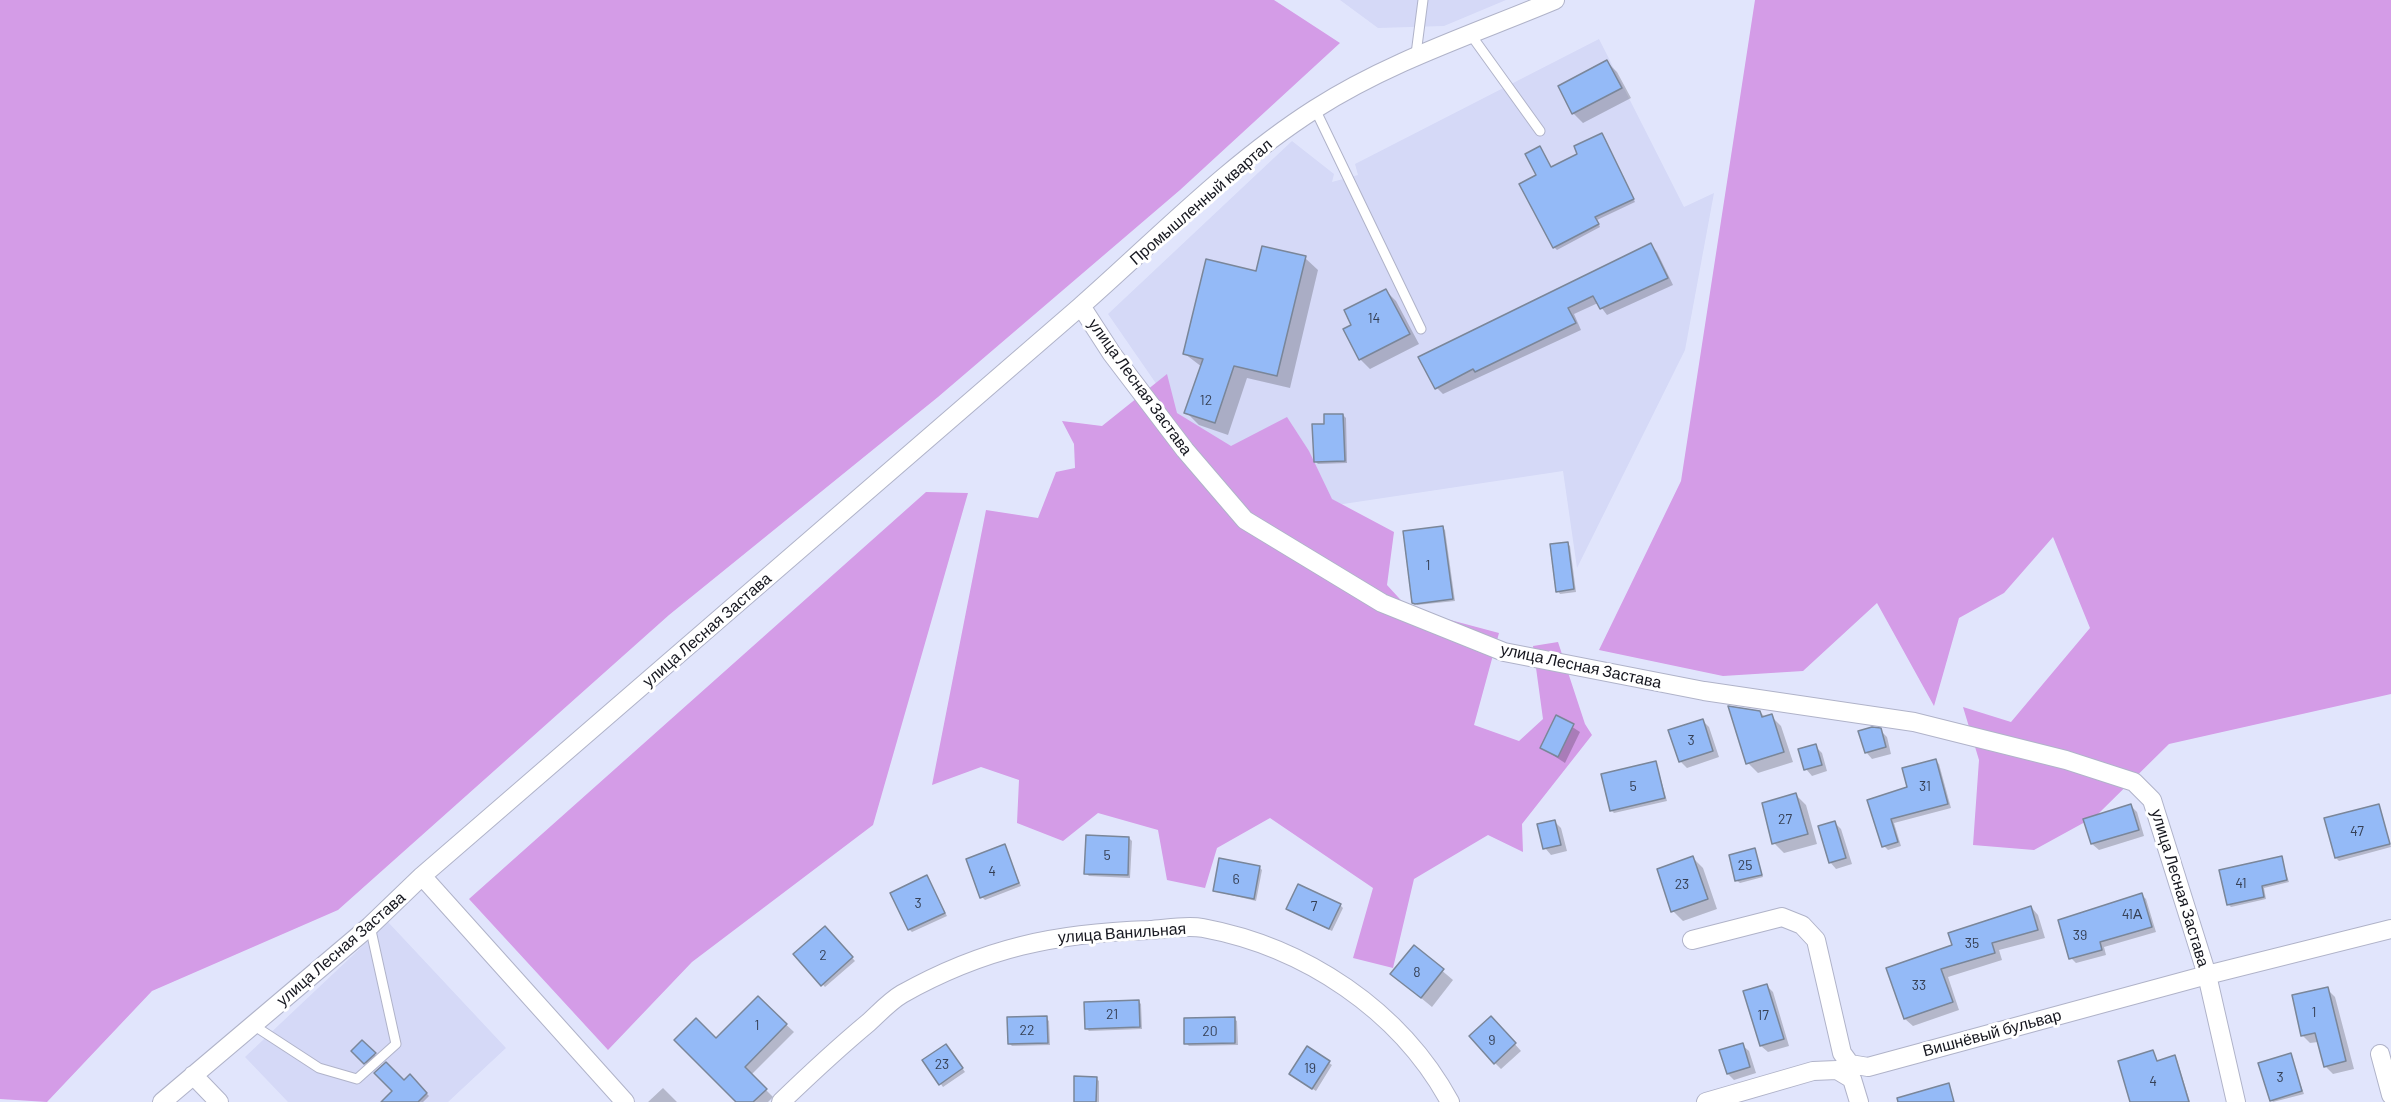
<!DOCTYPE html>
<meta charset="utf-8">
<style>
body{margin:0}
canvas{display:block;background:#e1e5fc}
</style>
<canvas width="2391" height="1102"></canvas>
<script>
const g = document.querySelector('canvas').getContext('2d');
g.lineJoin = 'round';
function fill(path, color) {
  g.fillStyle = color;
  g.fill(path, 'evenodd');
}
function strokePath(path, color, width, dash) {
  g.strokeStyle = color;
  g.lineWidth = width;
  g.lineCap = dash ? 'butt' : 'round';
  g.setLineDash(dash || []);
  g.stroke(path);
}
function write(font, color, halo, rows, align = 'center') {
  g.font = font + ' Barlow,sans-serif';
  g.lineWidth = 6;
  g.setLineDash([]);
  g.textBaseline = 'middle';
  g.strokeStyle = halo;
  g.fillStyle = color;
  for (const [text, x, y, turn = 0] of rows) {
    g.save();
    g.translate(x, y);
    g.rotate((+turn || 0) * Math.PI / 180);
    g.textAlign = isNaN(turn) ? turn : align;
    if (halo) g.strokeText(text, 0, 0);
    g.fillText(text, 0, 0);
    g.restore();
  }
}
const built = new Path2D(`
 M1340,0H1506L1444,26L1378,28Z
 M1599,39L1684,207L1714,193L1685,350L1577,568L1563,471L1270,515L1202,450L1108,314L1292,141L1334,174L1332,182L1358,175L1355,164Z
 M388,922L506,1048L448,1102H288L245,1057Z`);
const forest = new Path2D(`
 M0,0H1274L1340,43L1180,190L938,397L669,615L338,910L152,991L47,1102L0,1099Z
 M1755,0H2391V694L2169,744L2096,816L2034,850L1973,845L1979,760L1963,707L2011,722L2090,628L2053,537L2004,593L1959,618L1934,706L1877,603L1803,671L1723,676L1599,650L1681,481Z
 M1167,374L1177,413L1231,446L1287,417L1309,451L1332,499L1394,532L1387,585L1409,609L1499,633L1474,725L1519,741L1543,719L1533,646L1558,642L1585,724L1592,735L1522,824L1523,852L1488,835L1414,879L1393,968L1353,958L1373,888L1270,818L1217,848L1205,888L1167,880L1158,830L1098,813L1063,841L1017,823L1019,780L981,767L932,785L986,510L1038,518L1056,472L1075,468L1074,444L1062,421L1102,426Z
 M926,492L968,493L873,825L692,962L608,1050L469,899Z`);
const shadow = new Path2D(`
 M1607,62L1617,72L1631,98L1583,123L1573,113Z
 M1604,137L1635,202L1597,220L1600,227L1557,250L1554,247L1579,154Z
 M1651,245L1657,252L1673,285L1607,315L1598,303L1574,314L1581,330L1443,394L1437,388Z
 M1305,258L1318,270L1290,388L1247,378L1228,435L1199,425L1186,412L1202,367L1185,354L1257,273Z
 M1386,291L1396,301L1419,344L1370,369L1360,359L1353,325Z
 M1343,415L1346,418L1347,463L1318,464L1315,461L1326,425Z
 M1442,527L1445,530L1455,601L1417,605L1414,602Z
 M1567,543L1570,546L1576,592L1560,594L1558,591Z
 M1760,712L1766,718L1771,716L1781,726L1793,762L1758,773L1748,763Z
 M1557,717L1580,732L1565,763L1542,748Z
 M1702,720L1709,727L1719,757L1687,768L1680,761Z
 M1880,730L1887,737L1891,754L1872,759L1866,752Z
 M1815,746L1822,753L1827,771L1812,776L1806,769Z
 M1935,760L1939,764L1951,808L1894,823L1901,846L1888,850L1884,846L1869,801L1909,788Z
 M1656,762L1667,801L1614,813L1611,810Z
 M1796,795L1806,805L1817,844L1784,853L1774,843Z
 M2131,806L2137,812L2144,836L2099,850L2092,844L2085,820Z
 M2379,806L2391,847L2339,861L2336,858Z
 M1555,822L1561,828L1567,851L1551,855L1545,848Z
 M1835,823L1841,829L1852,864L1836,869L1830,862Z
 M1129,838L1132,841L1130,878L1089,876L1086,873Z
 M1004,846L1021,886L985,900L982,897Z
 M1754,850L1763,877L1740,883L1737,881Z
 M2281,857L2289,882L2264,888L2266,899L2231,907L2228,904Z
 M1693,858L1703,868L1717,909L1683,921L1673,911Z
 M1259,867L1262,870L1256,901L1214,891Z
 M927,877L947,916L912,932L909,929Z
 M2141,894L2146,899L2156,932L2104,947L2106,955L2076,963L2071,958Z
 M1340,905L1343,908L1332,931L1291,911Z
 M2031,907L2038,915L2045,938L1999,950L2002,960L1948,977L1959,1010L1913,1026L1905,1019L1954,946Z
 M825,928L855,961L825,987L795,954Z
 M1414,947L1453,980L1432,1007L1392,974Z
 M1767,986L1773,992L1789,1046L1768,1052L1761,1046Z
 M2327,989L2335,997L2354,1069L2333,1074L2325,1066L2318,1042L2310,1043L2302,1035Z
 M758,998L794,1032L751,1075L773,1097L768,1102H738L716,1040Z
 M1139,1002L1141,1004L1142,1029L1089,1031L1086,1028Z
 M1046,1018L1049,1021L1050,1045L1012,1046L1009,1043Z
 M1234,1019L1237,1021L1238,1045L1189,1046L1186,1043Z
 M1497,1024L1521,1051L1501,1069L1495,1063Z
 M362,1042L377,1057L368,1065L353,1051Z
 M1742,1045L1749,1051L1756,1073L1734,1080L1728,1074Z
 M948,1048L965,1072L943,1087L924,1061Z
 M1308,1049L1332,1065L1316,1091L1294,1077Z
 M2153,1052L2158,1062L2174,1057L2177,1060L2190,1102H2132Z
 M2290,1055L2304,1094L2273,1102L2271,1100Z
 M410,1076L429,1096L423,1102H386Z
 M1096,1078L1099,1081V1102H1075Z
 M663,1088L677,1102H648Z`);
const building = new Path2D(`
 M1607,60L1622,88L1572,114L1558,86Z
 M1602,133L1634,199L1595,217L1599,224L1553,248L1519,184L1536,175L1525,154L1540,146L1551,167L1577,154L1574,146Z
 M1651,243L1668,278L1600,309L1593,296L1568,308L1576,323L1475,372L1473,369L1435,389L1418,357Z
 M1262,246L1306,256L1277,376L1234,366L1215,423L1184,413L1203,359L1183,354L1206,259L1256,271Z
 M1386,289L1410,334L1359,360L1343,329L1351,325L1344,310Z
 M1324,414H1343L1345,461L1314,462L1312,424H1324Z
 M1443,526L1453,599L1415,604L1412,603L1403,531Z
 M1568,542L1574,589L1556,592L1550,544Z
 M1728,706L1760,711L1762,717L1772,714L1784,752L1746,764Z
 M1556,715L1574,724L1558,757L1540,748Z
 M1703,719L1713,751L1679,762L1668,730Z
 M1872,727L1881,728L1886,747L1865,753L1858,731Z
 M1816,744L1822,765L1804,770L1798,749Z
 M1936,759L1948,804L1891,819L1898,842L1882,847L1867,800L1907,787L1902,768Z
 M1656,761L1665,798L1610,811L1601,774Z
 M1796,793L1808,834L1772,844L1762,803Z
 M2131,804L2139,830L2091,844L2083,819Z
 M2379,804L2390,844L2335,858L2324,818Z
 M1555,820L1561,845L1543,849L1537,824Z
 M1835,821L1846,858L1829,863L1818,826Z
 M1086,835L1129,837L1128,875L1084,874Z
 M1005,844L1019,883L980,898L966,859Z
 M1755,848L1762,875L1735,881L1729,855Z
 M1693,856L1708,899L1671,912L1657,869Z
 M2282,856L2287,880L2262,886L2264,897L2227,905L2219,870Z
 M1219,858L1260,866L1254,899L1213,891Z
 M927,875L945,913L908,930L890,893Z
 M1298,884L1341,904L1329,929L1286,909Z
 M2142,893L2152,927L2100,942L2102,950L2069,959L2058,920Z
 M2031,906L2038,930L1992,943L1995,953L1941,969L1953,1002L1904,1019L1886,968L1952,945L1948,933Z
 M825,926L853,957L821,986L793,954Z
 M1414,945L1444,969L1421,998L1390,974Z
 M1767,984L1784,1039L1760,1046L1743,991Z
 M2328,987L2346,1061L2324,1067L2315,1033L2301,1036L2292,995Z
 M758,996L787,1024L745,1067L767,1089L753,1102H736L674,1040L696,1018L716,1038Z
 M1139,1000L1140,1027L1085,1029L1084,1002Z
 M1047,1016L1048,1043L1008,1044L1007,1017Z
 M1491,1016L1516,1043L1494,1064L1469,1036Z
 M1235,1017V1043L1184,1044V1018Z
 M362,1040L376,1053L364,1064L351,1051Z
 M1743,1043L1750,1067L1727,1074L1719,1050Z
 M946,1044L963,1068L939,1085L922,1060Z
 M1307,1046L1330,1061L1312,1089L1289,1074Z
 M2153,1050L2157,1061L2175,1055L2189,1102H2130L2118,1061Z
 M2291,1053L2302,1091L2270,1101L2258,1063Z
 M386,1062L404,1080L410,1074L427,1093L418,1102H381L392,1091L374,1073Z
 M1074,1076L1097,1077L1096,1102H1074Z
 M1949,1083L1954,1102H1898L1897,1098Z`);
const lane = new Path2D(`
 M1471,35L1540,131
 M1416,54L1423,0
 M1315,109L1421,329
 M253,1025L319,1068L357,1079L396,1044L370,926`);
const street = new Path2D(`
 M1081,306C1157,239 1229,164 1315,109C1390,61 1474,34 1555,0
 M422,876L625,1102
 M1692,940L1782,917L1802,925L1816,940L1842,1053L1850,1064L1868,1067L2207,975L2391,929
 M2380,1054L2391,1095
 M193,1075L219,1102
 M162,1102L370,926L422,876L1081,306L1112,354L1185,450L1245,520L1382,603L1504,652L1704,691L1914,722L2066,760L2134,782L2152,800L2207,975L2236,1102
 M781,1102C809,1075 838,1048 868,1023C879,1013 890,1001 902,994C984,948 1056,933 1149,930C1166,929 1186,925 1203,928C1305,947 1400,1010 1450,1102
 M1706,1102L1813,1071L1837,1070L1852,1079L1859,1102`);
const numberNames = [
 ["14",1374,318],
 ["12",1206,400],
 ["1",1428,565],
 ["3",1691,740],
 ["5",1633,786],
 ["31",1925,786],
 ["27",1785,819],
 ["47",2357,831],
 ["5",1107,855],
 ["25",1745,865],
 ["4",992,871],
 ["6",1236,879],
 ["41",2241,883],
 ["23",1682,884],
 ["3",918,903],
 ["7",1314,906],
 ["41А",2132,914],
 ["39",2080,935],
 ["35",1972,943],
 ["2",823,955],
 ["8",1417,972],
 ["33",1919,985],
 ["1",2314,1012],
 ["21",1112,1014],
 ["17",1763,1015],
 ["1",757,1025],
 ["22",1027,1030],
 ["20",1210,1031],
 ["9",1492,1040],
 ["23",942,1064],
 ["19",1310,1068],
 ["3",2280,1077],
 ["4",2153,1081]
];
const streetNames = [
 ["Промышленный квартал",1201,202,-41],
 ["улица Лесная Застава",1140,387,54],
 ["улица Лесная Застава",707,630,-41],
 ["улица Лесная Застава",1581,666,12],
 ["улица Лесная Застава",2180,888,73],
 ["улица Ванильная",1122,933,-4],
 ["улица Лесная Застава",341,949,-41],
 ["Вишнёвый бульвар",1992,1033,-15]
];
fill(built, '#d5d9f7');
fill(forest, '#d49ce7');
fill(shadow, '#0003');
fill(building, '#94baf7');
strokePath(building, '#7a8699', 1.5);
strokePath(lane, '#b0b3c9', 11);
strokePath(street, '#b0b3c9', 20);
strokePath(lane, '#fff', 9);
strokePath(street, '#fff', 18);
write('14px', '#364055', null, numberNames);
write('16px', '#16171f', '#fff', streetNames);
</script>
